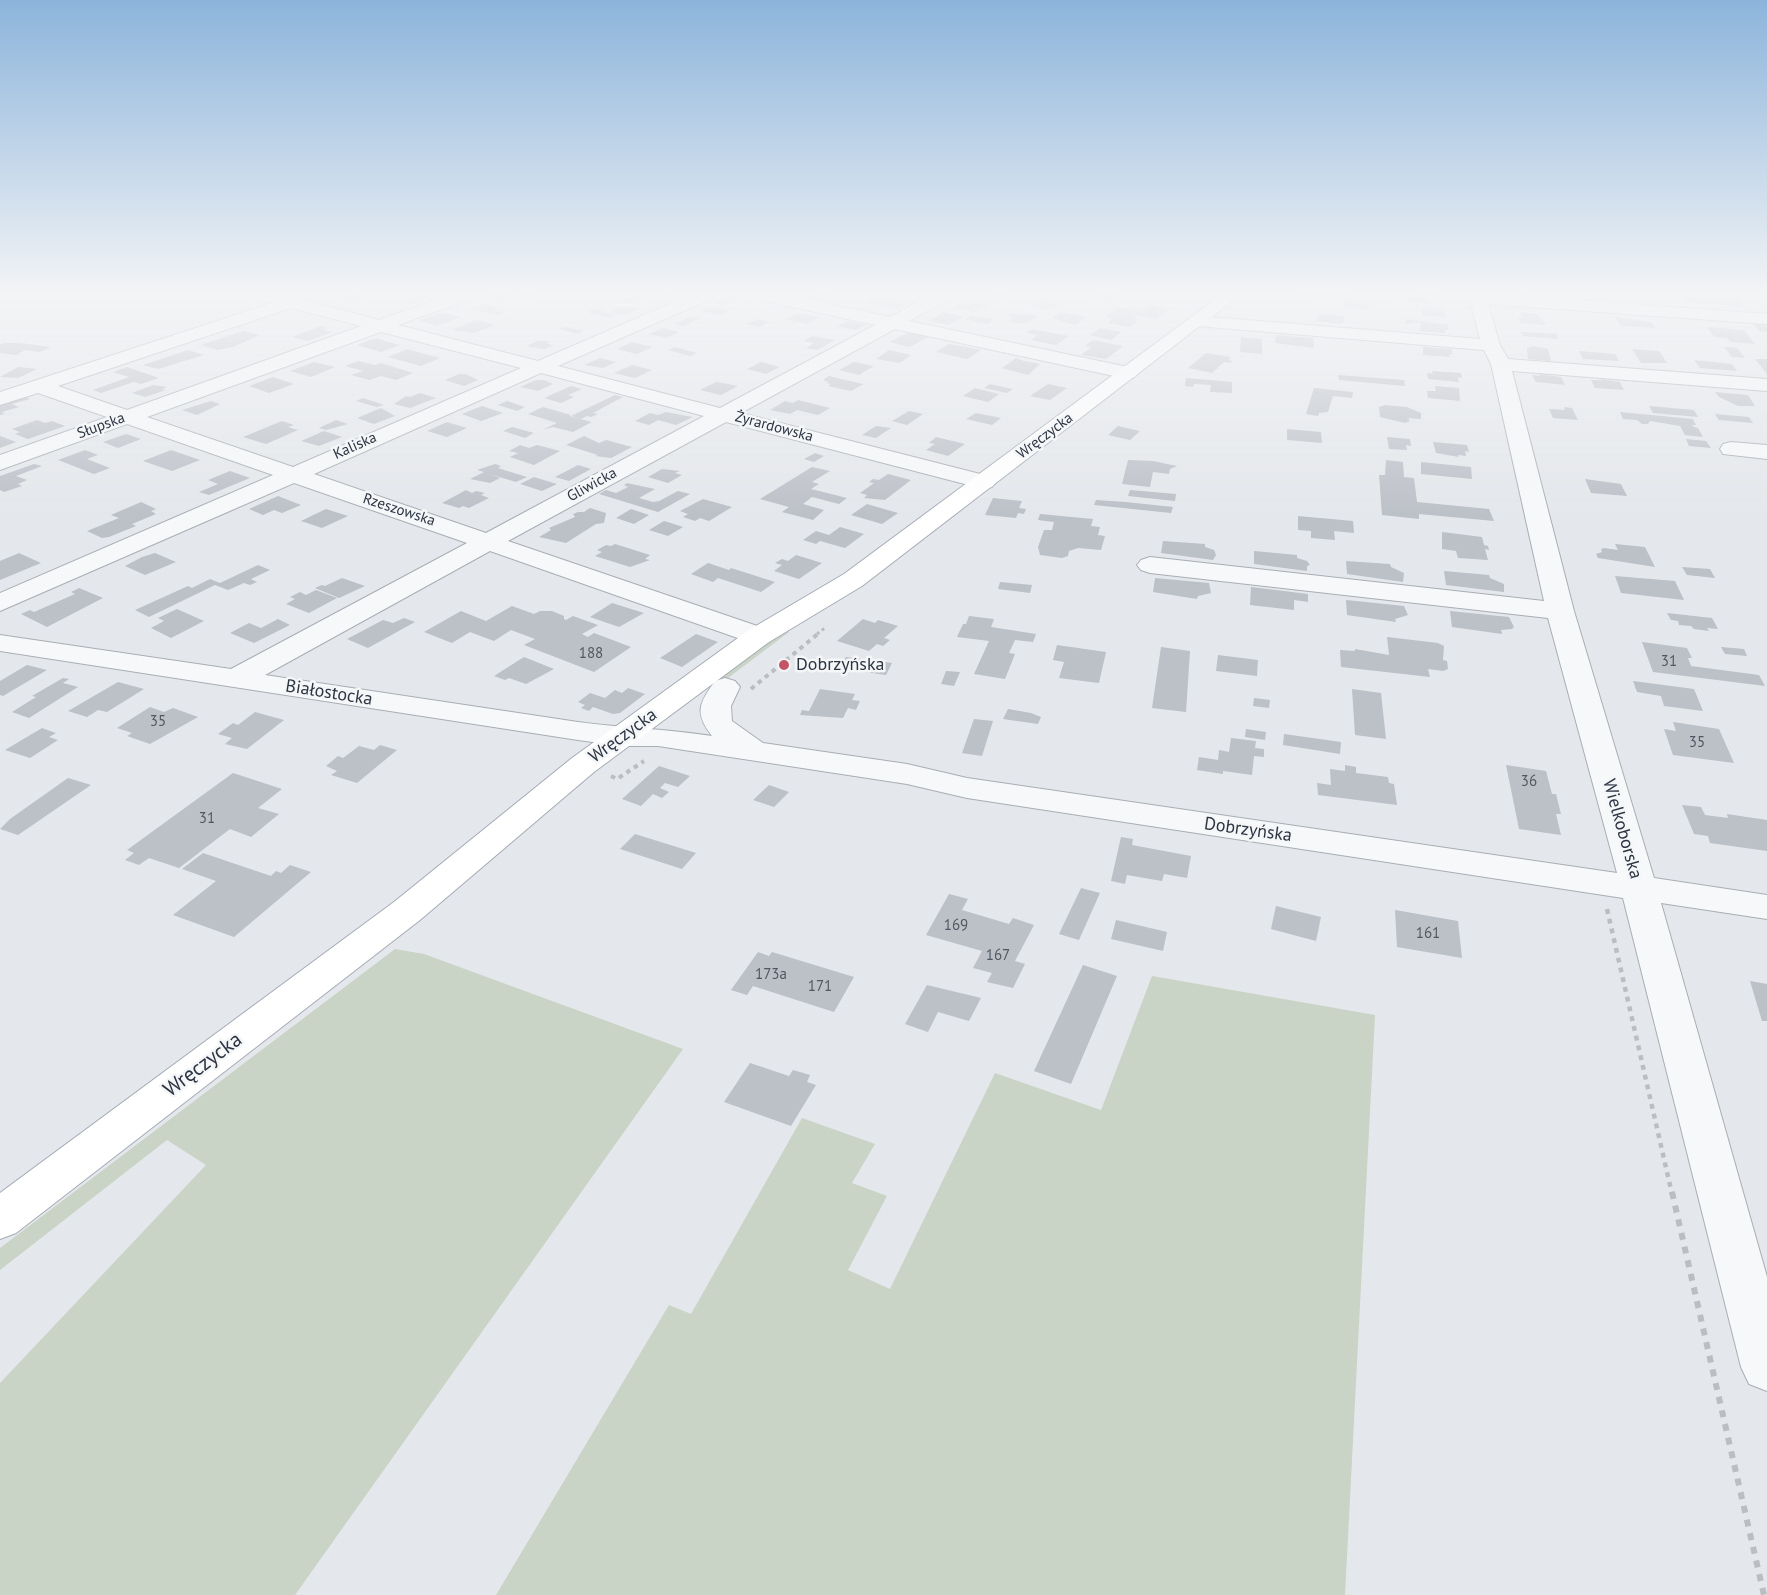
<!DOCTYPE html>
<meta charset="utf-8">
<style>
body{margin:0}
canvas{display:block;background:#e4e7eb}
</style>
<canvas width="1767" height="1595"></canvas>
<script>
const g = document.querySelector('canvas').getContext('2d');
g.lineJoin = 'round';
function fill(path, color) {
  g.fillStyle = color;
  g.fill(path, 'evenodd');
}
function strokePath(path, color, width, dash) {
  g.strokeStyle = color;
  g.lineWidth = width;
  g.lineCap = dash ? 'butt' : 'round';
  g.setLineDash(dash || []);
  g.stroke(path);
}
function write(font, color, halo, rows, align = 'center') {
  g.font = font + ' "PT Sans",sans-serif';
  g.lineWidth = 5;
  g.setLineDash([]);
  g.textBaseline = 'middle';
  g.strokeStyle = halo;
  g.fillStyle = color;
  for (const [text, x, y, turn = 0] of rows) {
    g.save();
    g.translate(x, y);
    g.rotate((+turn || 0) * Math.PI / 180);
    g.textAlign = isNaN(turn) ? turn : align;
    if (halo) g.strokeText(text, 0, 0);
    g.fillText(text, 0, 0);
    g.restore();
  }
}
const green = new Path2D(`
 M780,630L789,632L724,681L718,679Z
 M395,949L424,954L683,1049L295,1595H0V1383L206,1165L167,1140L0,1270V1248Z
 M1152,976L1375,1015L1345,1595H496L669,1305L691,1314L802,1118L875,1144L852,1183L887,1196L848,1270L890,1289L995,1073L1101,1110Z`);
const building = new Path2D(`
 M499,292L515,296L499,302L483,298Z
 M657,292H677L681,293L671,297L653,294Z
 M817,292H836L846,294L841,296L834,295L821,301L805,298Z
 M988,292H1016L1005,298L984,294Z
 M1099,292H1115L1122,293L1119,298L1111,301L1091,297Z
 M1295,292H1336L1353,294L1354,300L1296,296Z
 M1411,292L1440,293L1441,297L1426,296L1427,303L1394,300L1393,296L1408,297L1411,296Z
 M353,293L368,297L356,301L335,300Z
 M523,293L529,294H543L528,298L515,295Z
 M637,294L646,296L630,303L621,301Z
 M421,295L430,297L416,304L402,301Z
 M731,295L742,297L725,305L714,303Z
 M1682,295L1739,299L1744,307L1687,302Z
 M876,298L907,304L898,309L866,303Z
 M1043,300L1051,302L1060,304L1049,310L1031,305Z
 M966,301L987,305L975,312L954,307Z
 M1344,301L1372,302V305L1367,304L1368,309L1345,307Z
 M484,304L499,308L494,310L505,313L499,315L476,310L483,307L479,306Z
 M1150,305L1170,309L1156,319L1137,316L1134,318L1138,319L1135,321L1137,322L1129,327L1108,323L1112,319L1106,316L1119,307L1142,311Z
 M616,307H631L639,309L625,315L610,312L615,310L611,309Z
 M708,307L729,311L720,315L700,311Z
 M594,309L617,315L610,318L587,312Z
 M1422,309L1445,311V317L1422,315Z
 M442,312L460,317L437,326L419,320Z
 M944,312L964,317L948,325L929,321Z
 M1060,312L1066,313L1086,317L1075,325L1052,318Z
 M1520,312L1538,314L1546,325L1520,323L1518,318H1522Z
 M799,313L820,317L807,324L785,319Z
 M1012,313L1023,315L1026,314L1039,316L1026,323H1017L1008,321L1013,318L1007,316Z
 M1318,314L1344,316V321L1341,324L1316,321Z
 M691,316L701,318L684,326L675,324Z
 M971,316L993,320L987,324L965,319Z
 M1615,317L1651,322L1656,328L1621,326Z
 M757,319L769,322L760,327L747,324Z
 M1405,319L1448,325V330H1445V333L1419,331L1421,323L1406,324Z
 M476,320L495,325L474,333L451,330Z
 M849,321L866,325L855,330L837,326Z
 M1753,324L1767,325V332L1759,331Z
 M321,326L328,328L323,330L332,332L308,341L292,337Z
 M565,327L584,331L578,334L559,329Z
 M1707,327L1744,330L1755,344L1730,342L1727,338L1714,337Z
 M663,328L679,332L666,338L649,334Z
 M1100,328L1121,332L1111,340L1090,335Z
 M1032,329L1069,336L1056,345L1031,340L1038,335L1026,333Z
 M243,331L260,335L233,347L217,350L201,345Z
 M909,332L930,336L910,347L889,342Z
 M1521,332L1557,334L1558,339L1523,336Z
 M1276,335L1313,338L1314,348L1275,343Z
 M813,336L835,340L817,350L806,348L814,343L803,341Z
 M1241,337L1262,339V354L1240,352Z
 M376,338L392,343L400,345L381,352L357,345Z
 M1093,340L1123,346L1106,359L1081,355L1091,347L1085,346Z
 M538,341H546L550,342L547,344L554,345L544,349L526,346Z
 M632,342L652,347L637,354L617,349Z
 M4,343H20L51,347L40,352L25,350L16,355L0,353V345Z
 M949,344L967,347L981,350L967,359L936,352Z
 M1533,346L1548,349L1551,361L1528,359L1527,348Z
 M675,347L697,353L690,356L668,350Z
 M1423,347L1451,349L1453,354H1449L1450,357L1423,355Z
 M1724,347L1737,348L1745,358L1732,357Z
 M407,349L440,358L421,366L388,357Z
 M1632,349L1659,351L1667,363H1641Z
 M188,350L204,355L158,369L143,365Z
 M889,350L911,355L900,363L876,359Z
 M1579,351L1615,354L1619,361L1583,359Z
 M1206,353L1231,357L1228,360L1233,361L1230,363L1224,362L1212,373L1188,368Z
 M600,358L616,362L603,368L584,365Z
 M1016,358L1024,361L1040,364L1028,375L1002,368Z
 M1755,359H1767V374Z
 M1694,360L1732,364L1737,371L1700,368Z
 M358,361L375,365L381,363L413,373L396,380L381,376L369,380L351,375L363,371L345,366Z
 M314,362L335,367L311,377L290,371Z
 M761,362L780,367L766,374L747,369Z
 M854,362L874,366L859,375L839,370Z
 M632,365L652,370L635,378L614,373Z
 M18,367L37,369L18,378L0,377Z
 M127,367L159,378L141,384L134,382L101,393L93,390L129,377L113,372Z
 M1432,371L1461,373L1462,378L1458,377L1459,382L1428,379L1427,373L1433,374Z
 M459,374H466L478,380L464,386L445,380Z
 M1539,374L1561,377L1565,385L1536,382L1532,375L1540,376Z
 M1338,375L1404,380L1405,386L1339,380Z
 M829,376L841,379L864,384L851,391L828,386L831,384L826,383L829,382L823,380Z
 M273,377L294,384L269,393L249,386Z
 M1186,378L1232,382V393L1210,392L1211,385L1194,384L1193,387L1185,386Z
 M1601,379L1620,382L1624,390L1595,388L1591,380H1602Z
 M536,380H544L553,384L538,391L520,387Z
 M716,382L728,384L738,386L721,395L700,390Z
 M990,384L1013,389L1007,393L984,388Z
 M1048,384L1067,388L1050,400L1030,396Z
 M153,385L167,387L162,389L166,390L145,397L132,393Z
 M571,386L582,389L568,395L574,397L561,403L544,398Z
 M1435,386L1459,388L1460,401L1428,398L1427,391H1436Z
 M975,388L999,394L988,402L963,396Z
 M1314,388L1353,392L1352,398L1333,396L1328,412L1319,413L1318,416L1306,414Z
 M1715,392L1748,395L1755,406H1738L1719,397Z
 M420,393L436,398L410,408L394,404L406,396L410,397Z
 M615,395L623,397L593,413L598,414L591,417L587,416L581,419L571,416Z
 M23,396L30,399L12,404L19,407L2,412L5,414L0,415V403Z
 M363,398L384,405L377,407L356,401Z
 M798,400L830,408L818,415L797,410L790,414L770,410L785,401L793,403Z
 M211,401L220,404L197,415L182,410Z
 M507,401L525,407L517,411L498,405Z
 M1385,405L1407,407L1421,413V419L1408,418L1410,421L1405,423L1380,417L1379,407Z
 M482,406L503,413L481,421L462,414Z
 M1649,406L1694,410L1698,417L1653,413Z
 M543,407L571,415L569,416L592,422L573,432L553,427L542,430L557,423L528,414Z
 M1564,407L1572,408L1578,420L1553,418L1549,409L1565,410Z
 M381,408L395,416L374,424L357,418Z
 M909,411L923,414L907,425L892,421Z
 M666,412L693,417L676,425L658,420L649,425L635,421L650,413L658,415Z
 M1620,412L1693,419L1696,425H1692L1694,427L1698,428L1703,437L1685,435L1680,426L1650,421L1648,424H1642L1637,420L1623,419Z
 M976,413L1001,418L992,425L966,419Z
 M1715,414L1749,417L1753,423L1719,420Z
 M37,420L45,423L52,421L65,426L28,439L15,434L20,432L12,429Z
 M336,420L348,424L326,430L319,428Z
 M282,421L294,425L288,427L298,430L266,444L243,437Z
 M447,422L467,428L447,437L427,431Z
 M876,426L891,428L876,438L862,435Z
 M1118,426L1140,431L1130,440L1108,435Z
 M512,427L534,433L525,438L503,431Z
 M1287,429L1321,432L1322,443L1287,440Z
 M324,431L342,437L319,446L301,441Z
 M126,434L141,439L118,448L103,442Z
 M0,436L16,442L0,448Z
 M584,436L599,443L606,440L632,447L611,458L595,456L598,455L566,445Z
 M936,437L965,444L948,456L926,450L935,444L929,443Z
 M1387,437L1410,439L1411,446L1406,445L1407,450L1389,449Z
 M1686,439L1706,441L1711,448L1689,446Z
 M1433,442L1467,445L1469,452L1465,451L1466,456L1458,455L1459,457L1436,453Z
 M520,445L529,448L537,445L560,451L534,465L510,457L518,453L509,451Z
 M85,450L98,455L87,459L110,468L94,474L58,460Z
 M171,450L200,460L172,471L143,461Z
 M815,453L824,456L814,462L804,459Z
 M1128,460L1153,461L1177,466L1170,469L1169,474L1153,472L1150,487L1122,484Z
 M1386,460L1403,462L1404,477L1414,478L1417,502L1489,509L1494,521L1419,514V519L1382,515L1379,475H1385Z
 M1421,462L1471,467L1472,479L1421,474Z
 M34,464L42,466L16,476L27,480L18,484L22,486L4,492L0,490V476Z
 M495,464L501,466L498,468L527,477L516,482L489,474L500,478L490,483L470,479L484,472L477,470Z
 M578,465L591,469L569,481L555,477Z
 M812,467L830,471L812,482L819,484L811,489L847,498L839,504L812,497L803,504L824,510L813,520L782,512L789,507L760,499Z
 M662,469L680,471L675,473L682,475L668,483L648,477Z
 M230,471L250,478L209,495L199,492L218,484L208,480Z
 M888,474L911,480L885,500L864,498L867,495L860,493L874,483L869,482L873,479L879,480Z
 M534,477L557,484L542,491L520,484Z
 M1585,479L1621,484L1627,496L1591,493Z
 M627,483L655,489L639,498L653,502L659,501L678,491L690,494L658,512L599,494L606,490L616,493L628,487L624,485Z
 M466,490L472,493L476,491L485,493L481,495L489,498L469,508L463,506L459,508L442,503Z
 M1130,490L1176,494L1175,501L1128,496Z
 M278,496L301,505L282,513L274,510L263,515L249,509Z
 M993,498L1022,501L1019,508L1026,509L1024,514L1018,513L1016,518L985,515Z
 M703,499L732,507L709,521L700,518L695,521L683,517L688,514L680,511Z
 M1096,500L1126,502L1173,507L1171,513L1094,505Z
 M141,502L156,509L151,511L156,514L132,524L136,526L109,537L102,538L87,531L119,518L111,515Z
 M867,504L898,513L882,524L851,515Z
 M590,508L606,513L604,523L596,524L566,543L539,537L551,530L549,528L575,517L573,514L578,512H584Z
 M326,509L348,516L322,528L301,521Z
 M631,509L649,515L634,524L616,518Z
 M1040,514L1093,519L1091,526L1100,527L1098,535L1105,536L1101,550L1078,548L1069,551L1068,556L1062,558L1040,555L1038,547L1044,530H1052L1054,522L1038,520Z
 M1298,516L1353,521L1354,533L1334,531L1335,540L1311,538V531L1298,530Z
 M664,521L674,524L683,527L668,536L649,530Z
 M840,527L864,534L845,548L820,541L816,544L803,540L816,531L829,535Z
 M1442,532L1482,537L1484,545L1488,546L1489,550L1485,549L1488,560L1458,558L1456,551L1442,549Z
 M1163,541L1205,544V547L1214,550L1216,555L1213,560L1161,553Z
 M615,544L650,555L645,559L650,560L630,567L595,556L602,552L597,550L606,545L611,546Z
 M1615,544L1645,547L1655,567L1598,558L1596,554L1602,552L1601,549L1604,548L1618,550Z
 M1254,551L1297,555V558L1307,561L1310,565L1307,566V571L1254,564Z
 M19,553L41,563L0,580V561Z
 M155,553L176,562L145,575L125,566L142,557Z
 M796,555L822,563L799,579L774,571L782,565L775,563L782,559L788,561Z
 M1346,561L1390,564L1391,567L1404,573L1403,582L1347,574Z
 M708,563L729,570L731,568L775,582L761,592L718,578L713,582L691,574Z
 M258,565L270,570L251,579L257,582L250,585L244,583L228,590L215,585L149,617L135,610L188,586L192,588L210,579L220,583Z
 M1682,567L1710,569L1715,578L1687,575Z
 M1444,571L1489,575L1490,578L1504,584V592L1446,585Z
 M1615,576L1675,581L1684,600L1621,593Z
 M342,578L365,586L339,598L315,588L322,585L325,586Z
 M1155,578L1209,583L1211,593L1198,596L1197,599L1153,592Z
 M1000,582L1032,585L1030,593L998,589Z
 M1251,587L1308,594V602L1294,600V610L1250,605Z
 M79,588L103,598L47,627L21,614L30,610L34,612L75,594L71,592Z
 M316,590L337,598L309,613L286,604L295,599L290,597L300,592L306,595Z
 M1346,600L1404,606L1408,615L1395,619L1396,622L1347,615Z
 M612,603L644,613L619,627L590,617Z
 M512,606L534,614L540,611H552L564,616V619L566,620L573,616L598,625L582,634L588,637L594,633L631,647L594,672L524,645L535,639L511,630L494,641L470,632L452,643L424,632L461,611L486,621Z
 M177,609L204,621L171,638L151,628L164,621L158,618Z
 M1450,611L1509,617L1514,627L1512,629L1501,630L1502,634L1452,627Z
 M1667,613L1712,618L1718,629L1707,628L1709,631L1694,629L1691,626L1679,625L1678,621L1671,620Z
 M969,616L994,619L991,627L1036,634L1033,642L1015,640L1009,653L1015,654L1005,679L974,674L989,641L957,637L963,624H966Z
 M404,618L415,622L368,648L347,639L383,620L393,623Z
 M278,619L290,625L254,643L230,633L249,623L261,628Z
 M863,619L875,623L878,620L898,626L884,638L890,640L883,646L877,644L869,651L837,641Z
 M696,634L718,642L682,667L660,658Z
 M1387,637L1438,643L1444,646L1443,660L1447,661L1448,669L1443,671L1428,669L1430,677L1341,667L1340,650L1355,651V649L1389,655Z
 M1642,642L1687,648L1692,658H1688L1691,666L1759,675L1765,686L1653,672Z
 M1057,645L1106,652L1099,683L1059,678L1064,662L1053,660Z
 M1161,647L1190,651L1186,712L1152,708Z
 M1721,647L1744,649L1747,656L1725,654Z
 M1218,655L1258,660L1257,676L1216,671Z
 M524,657L554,669L526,684L509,678L505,680L494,676Z
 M846,657L892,663L886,675L840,668Z
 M27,665L47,670L3,696L0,695V681Z
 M946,671L960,672L954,686L941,684Z
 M63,678L69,679L63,683L78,687L29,718L12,712L36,697L32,696Z
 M1633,681L1694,689L1703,711L1664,706L1661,696L1637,692Z
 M118,682L144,689L107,712L98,710L87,717L68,711Z
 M628,688L645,694L620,713L613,714L593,707L589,711L581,708L585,705L578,702L590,693L605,698L615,690L622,693Z
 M820,689L855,694L852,700L860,701L856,710L848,708L843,718L800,715L802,710L809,711Z
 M1352,689L1381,693L1386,739L1355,735Z
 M1254,698L1270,700L1269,708L1253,706Z
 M150,707L164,712L173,708L198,717L150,744L127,736L132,733L117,728Z
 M1008,709L1031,713L1041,717L1038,724L1003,719Z
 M255,712L284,720L247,749L225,744L232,738L218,734L233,723L238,725Z
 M974,719L993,721L982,756L962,753Z
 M1673,722L1719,729L1734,763L1673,755L1664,729L1676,731Z
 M42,728L56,733L49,737L58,740L30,758L5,750Z
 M1246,729L1266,732L1265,740L1245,737Z
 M1284,734L1341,742L1340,754L1283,745Z
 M1231,738L1256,741L1255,748L1264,749V757L1254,756L1252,775L1223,771V774L1197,770L1199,757L1218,760L1219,750L1229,752Z
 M380,745L397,750L357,783L331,775L337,771L326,766L338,756L343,758L359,746L374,750Z
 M1345,765L1356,767V773L1388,777L1389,783L1394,784L1397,805L1318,795L1317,783L1331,785L1330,769L1345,771Z
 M1506,765L1546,771L1552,794H1556L1561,814H1556L1561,835L1519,829Z
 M659,766L690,776L678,787L665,783L660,788L669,792L662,798L653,794L641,806L622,799Z
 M233,773L282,789L258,808L279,814L251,837L230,829L179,868L149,858L139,865L125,860L134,853L127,850Z
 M68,778L91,785L18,835L0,829L10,819Z
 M769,785L789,792L774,807L753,800Z
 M1682,805L1701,807L1705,815L1728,818L1727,814L1767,820V851L1710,843L1708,836L1694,834Z
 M635,834L696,853L682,869L620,849Z
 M1121,837L1133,839L1132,845L1191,856L1187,878L1164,874L1162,881L1127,875L1125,884L1111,881Z
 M203,853L271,876L276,871L281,873L290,865L311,872L234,937L173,915L216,881L182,869Z
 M1081,888L1100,893L1079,940L1059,934Z
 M949,894L968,899L962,910L1009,924L1013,918L1034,925L1015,961L1025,964L1013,988L987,982L992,973L973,968L982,951L926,935Z
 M1276,906L1321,917L1316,941L1271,929Z
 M1395,910L1458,921L1462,958L1397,947Z
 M1116,920L1167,932L1163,951L1111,939Z
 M758,952L769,956L772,952L854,977L834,1012L753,986L747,995L731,990Z
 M1083,965L1117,976L1071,1084L1034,1071Z
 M1750,981L1767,984V1021H1762Z
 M927,985L981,998L969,1021L938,1012L928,1032L905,1024Z
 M750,1063L789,1076L793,1070L810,1075L807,1082L816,1085L791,1126L724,1102Z`);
const pathFar3 = new Path2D(`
 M817,634L826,627`);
const pathFar2 = new Path2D(`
 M751,689L819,633
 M611,776L617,779L644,761`);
const pathFar1 = new Path2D(`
 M1607,909L1672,1194`);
const path = new Path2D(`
 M1672,1192L1764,1595`);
const minor = new Path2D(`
 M241,292H269L293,297L379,320L457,292H481L479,296L398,325L538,361L697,292H719L717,296L558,366L720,408L875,325L747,297L741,296L739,292H771L890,317L936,292H957L955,296L909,321L1128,367L1135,369L1138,373L1135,377L1128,379L895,329L741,413L992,477L996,482L992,487L984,489L726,422L508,541L769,630L773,636L769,642L759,644L749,642L490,551L265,675L578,722C623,728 667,729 712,736C694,713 699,703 715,681L725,678L735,681L740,687L731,706L732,721L763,743L907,764L967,778L1617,873L1548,618L1150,573L1141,570L1137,565L1141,560L1150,557L1544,601L1491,364L1484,350L1197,326L1191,325L1188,321L1191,317L1197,316L1480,339L1468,292L1767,314V324L1488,304L1500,345L1508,359L1767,379V391L1512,371L1574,611L1654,878L1767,895V919L1661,903L1767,1277V1391L1749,1384L1741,1367L1623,898L967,798L907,784L658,746H622L578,740L0,651V635L231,669L467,543L294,483L0,611V593L273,475L127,424L0,470V455L107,417L38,393L0,405V392L272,303L243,296ZM291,308L361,326L127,410L58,386ZM381,332L521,368L293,467L147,417ZM541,373L704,416L486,533L314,474Z
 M1731,442L1767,445V459L1723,454L1720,449L1723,444Z`);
const major = new Path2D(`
 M1225,292H1244L862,586L769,642L594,772L420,920L16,1233L0,1239V1193L394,902L572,758L749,630L844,574Z`);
const markers = [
 [784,665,6,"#c45566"]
];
const farStreetnames = [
 ["Słupska",101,426,-20],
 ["Żyrardowska",774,427,15],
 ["Wręczycka",1045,436,-37],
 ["Kaliska",355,446,-24],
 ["Gliwicka",592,485,-29],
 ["Rzeszowska",399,510,18]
];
const numberNames = [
 ["188",591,654],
 ["31",1669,662],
 ["35",158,722],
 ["35",1697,743],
 ["36",1529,782],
 ["31",207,819],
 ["169",956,926],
 ["161",1428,934],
 ["167",998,956],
 ["173a",771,975],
 ["171",820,987]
];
const poiNames = [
 ["Dobrzyńska",796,665]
];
const streetNames = [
 ["Białostocka",329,693,9],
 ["Wręczycka",623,736,-36],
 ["Wielkoborska",1622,829,74],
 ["Dobrzyńska",1248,830,8]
];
const nearStreetnames = [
 ["Wręczycka",203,1065,-37]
];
fill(green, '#cad4c6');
fill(building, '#bcc0c7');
strokePath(minor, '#a9aeb5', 2);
strokePath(major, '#a5abb6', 2);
strokePath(pathFar3, '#babec2', 3, [3, 3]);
strokePath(pathFar2, '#babec2', 4, [4.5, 4.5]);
strokePath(pathFar1, '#babec2', 4.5, [5, 5]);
strokePath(path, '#babec2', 6, [7, 7]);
fill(minor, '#f7f8f9');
fill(major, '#fff');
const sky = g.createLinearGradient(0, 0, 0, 515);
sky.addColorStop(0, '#8cb4db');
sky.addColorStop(0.57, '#f3f4f6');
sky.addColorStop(1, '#f3f4f600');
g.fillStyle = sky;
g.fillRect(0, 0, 1767, 515);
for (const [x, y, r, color] of markers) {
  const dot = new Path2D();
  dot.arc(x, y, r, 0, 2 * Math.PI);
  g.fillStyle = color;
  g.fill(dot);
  strokePath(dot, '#f4f6f8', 2);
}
write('15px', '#2d3542', '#f4f6f8', farStreetnames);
write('15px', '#515863', null, numberNames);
write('18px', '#2d3542', '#f4f6f8', poiNames, 'left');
write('18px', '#2d3542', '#f4f6f8', streetNames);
write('21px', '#2d3542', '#f4f6f8', nearStreetnames);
</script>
